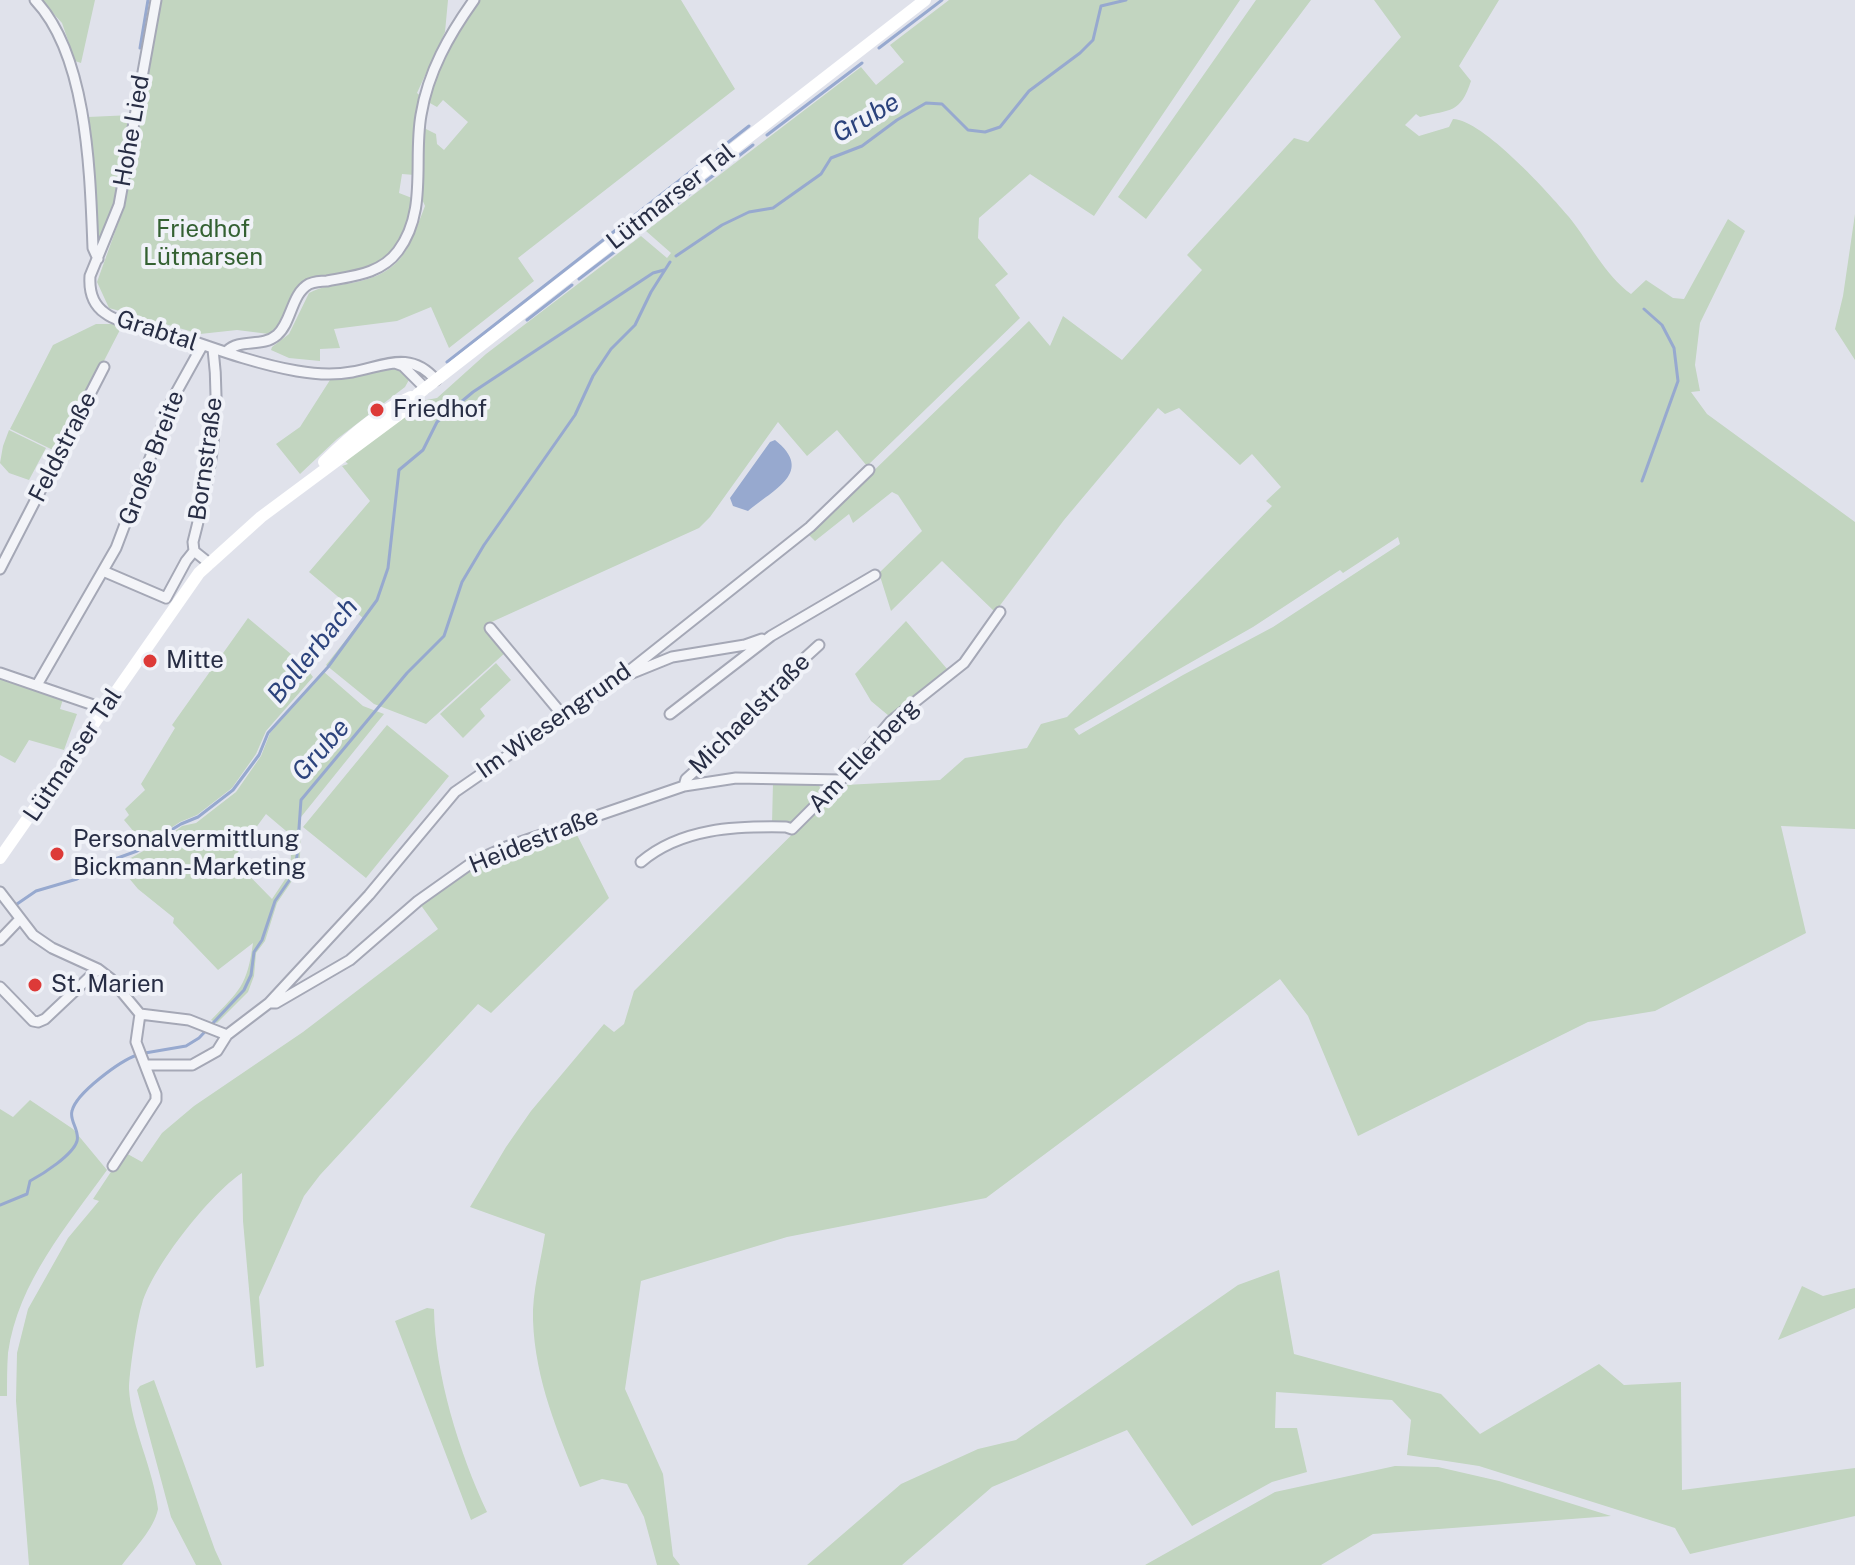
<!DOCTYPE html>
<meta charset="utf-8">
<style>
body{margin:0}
canvas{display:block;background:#e0e2eb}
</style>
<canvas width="1855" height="1565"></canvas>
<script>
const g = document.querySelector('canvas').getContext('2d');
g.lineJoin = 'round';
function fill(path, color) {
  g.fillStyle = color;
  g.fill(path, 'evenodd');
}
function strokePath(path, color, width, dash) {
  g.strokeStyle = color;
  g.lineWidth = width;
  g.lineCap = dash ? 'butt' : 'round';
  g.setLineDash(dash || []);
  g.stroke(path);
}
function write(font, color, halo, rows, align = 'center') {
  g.font = font + ' "Public Sans",sans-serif';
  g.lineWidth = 8;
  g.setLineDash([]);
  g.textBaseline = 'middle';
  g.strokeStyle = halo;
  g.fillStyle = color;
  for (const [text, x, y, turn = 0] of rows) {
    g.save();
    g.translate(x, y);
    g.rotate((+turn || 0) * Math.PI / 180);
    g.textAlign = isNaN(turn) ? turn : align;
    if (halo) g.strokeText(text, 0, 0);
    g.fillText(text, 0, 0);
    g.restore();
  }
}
const green = new Path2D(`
 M41,0H95L81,63L75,61L62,23Z
 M162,0H448L445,32L417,93L422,97L415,175L402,174L399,193L412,198C408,243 388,265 344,273C330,276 315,277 302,283L277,326L269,334L237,330L200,334L109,308L97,282L125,204Z
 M480,0H681L735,89L518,258L534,281L449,348L431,307L397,321L334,329L340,348L320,349V361L289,358L271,350L272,347L289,334L309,293C321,286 338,285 352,283C403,273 408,250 425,206L419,192L424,128L436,134L437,144L444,150L468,122L443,100L437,107L428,102L445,56Z
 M949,0H1240L1094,216L1030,174L979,218L978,238L1008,274L995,285L1020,318L867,466L837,430L807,456L778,422L710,517L699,528L485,625L506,652L426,724L374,704L326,665L363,618L309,572L370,501L342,466L348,464L345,461L415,408L418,413L422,410L419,405L426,400L437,398L486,354L641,236L667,258L671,253L646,231L861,67L876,85L904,62L890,45Z
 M1256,0H1311L1146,219L1118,197Z
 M1374,0H1499L1459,66L1471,81C1460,114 1451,109 1420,117L1416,114L1405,125L1419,136L1449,127L1453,119C1483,120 1549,193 1569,217C1590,243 1604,274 1631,294L1646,280L1673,298L1684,299L1728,219L1745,231L1700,323L1695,365L1700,391L1691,392L1707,414L1855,522V829L1781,826L1806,933L1655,1011L1588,1022L1358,1136L1308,1016L1280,979L986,1198L787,1237L641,1281L625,1389L663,1474L673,1556L680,1565H657L644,1517L627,1484L602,1479L580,1487C558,1433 535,1380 533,1320C532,1292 541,1261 545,1234L470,1207L506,1147L531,1111L604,1024L614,1032L624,1024L634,991L837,790L845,785L940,780L965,758L1027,748L1041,724L1067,717L1272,506L1266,501L1281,487L1252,454L1240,465L1179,408L1165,414L1158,408L1064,520L995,612L942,561L891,611L879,573L922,531L898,495L892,492L853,523L849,514L815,541L808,534L1029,321L1050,346L1063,316L1122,360L1202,270L1187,255L1294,138L1308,142L1401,37ZM1398,537L1400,544L1273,627L1183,675L1079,735L1074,729L1253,627L1340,570L1343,573Z
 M132,115L116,201L100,246L96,242L88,117Z
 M1855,214V360L1835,329L1843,296Z
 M96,324H123L57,452L10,429L53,345Z
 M394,369L403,371L410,378L405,387L337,439L300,474L276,444L300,427L330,380Z
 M9,430L46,448L29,480L9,473L0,463L3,446Z
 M248,618L304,665L313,677L266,731L256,754L232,788L197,815L180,822L145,845L124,820L129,815L125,809L145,790L141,784L175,728L172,725Z
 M906,621L948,670L889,716L871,701L855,674Z
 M496,663L511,680L480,709L485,716L463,738L440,714Z
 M324,672L363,706L384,714L301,817L300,857L296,875L277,903L265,941L256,953L254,976L248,992L217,1023L211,1020C240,990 247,986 253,943L218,970L173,923L174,918L138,889L118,865L165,839L182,826L196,823L236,792L261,756L270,733ZM266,814L292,836L290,872L272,899L233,859Z
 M0,679L63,699L60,709L77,714L64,750L29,740L15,763L0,755Z
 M387,725L449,776L366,878L303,827Z
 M773,782L819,783L821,794L791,824H772Z
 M574,829L609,898L491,1013L478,1004L320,1175L304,1196L259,1297L264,1366L256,1368L243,1221L242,1173C210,1194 153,1266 142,1304C137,1319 129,1374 129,1389C131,1426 154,1471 158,1509C154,1529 134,1549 122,1565H29L16,1401L17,1353L28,1309L68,1238L99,1201L93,1199L124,1152L142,1162L162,1133L194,1106L303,1032L438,929L420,904L476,865L511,850Z
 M30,1100L73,1129L107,1170C67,1226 18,1282 8,1353C7,1367 7,1382 7,1396H0V1109L13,1117Z
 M1279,1270L1294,1354L1441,1394L1480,1434L1599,1364L1624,1385L1681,1382L1682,1490L1855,1468V1516L1690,1554L1675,1528L1479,1466L1407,1455L1411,1420L1392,1400L1276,1392L1275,1428H1297L1307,1472L1272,1482L1192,1526L1127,1430L992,1487L902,1565H807L901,1484L978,1449L1016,1440L1238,1285Z
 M1802,1286L1823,1296L1855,1288V1308L1778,1340Z
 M427,1308L434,1309C435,1375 459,1452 487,1512L471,1520L395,1321Z
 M154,1380L215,1550L222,1565H196L171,1517L137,1390L140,1386Z
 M1395,1466L1438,1467L1499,1481L1611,1516L1373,1534L1321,1565H1145L1275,1492Z`);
const water = new Path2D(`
 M775,440C815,472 774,489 748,511L733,506L730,498L770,442Z`);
const stream = new Path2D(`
 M140,48L148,0
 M879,48L942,0
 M767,135L862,63
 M646,227L753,145
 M676,256L722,225L749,212L773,208L821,174L831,158L862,146L897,120L926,103L942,104L968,130L985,132L1000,127L1029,91L1080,53L1093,40L1101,6L1126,0
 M579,279L638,234
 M527,320L572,285
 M447,362L749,126
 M1642,481L1678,381L1674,348L1662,325L1644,309
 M17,904L36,891L77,879L104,863L137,851L181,824L198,817L233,790L259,755L268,733L328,667L377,600L388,568L399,470L423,450L437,422L473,392L653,273L664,270
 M145,1053L186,1046L199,1038L244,990L251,975L254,952L262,940L275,901L293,875L297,856L301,800L407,673L444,636L462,582L484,545L575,415L593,376L611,349L635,325L651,292L670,262
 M0,1205L27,1194L30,1181C43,1174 73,1155 77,1141C80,1130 69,1121 72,1111C76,1093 120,1061 137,1055`);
const minor = new Path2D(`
 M35,0C88,56 90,174 93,248L98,259
 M156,0L119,205L90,276C89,291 92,304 105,313C119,324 140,324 157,329C203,344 250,363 297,371C314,374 336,375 352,372C385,366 410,350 436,380
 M227,351C240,338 262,348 277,335C292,322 291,294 309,284C314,282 321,281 327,281C353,276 381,274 398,251C428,211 413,160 421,115C428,72 449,35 474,0
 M395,363L403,366L425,388
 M209,563L194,551L193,542C210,476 222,418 213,349
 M0,569L104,367
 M103,571L166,598L186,561L194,551
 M490,628L565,718
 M0,673L105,709
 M630,674L672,657L745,645L762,639
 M37,685L116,548L172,400L202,346
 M670,714L771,636L875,575
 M684,786L686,779L734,736L797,665L819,645
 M641,862C681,828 735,826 786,827L792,829L841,780L891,721L964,663L1000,612
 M0,892L33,935L52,948L98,969L111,979L140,1014L189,1020L227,1035
 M0,940L20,919
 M0,987L33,1021L38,1022L45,1019L98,969
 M269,1003H276L350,960L418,901L473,862L506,847L684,786L736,778L841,780
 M145,1065H192L217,1051L227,1035L269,1003L369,895L455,792L620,678L810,527L869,470
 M113,1166L156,1100V1094L136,1042L140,1014`);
const secondary = new Path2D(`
 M324,462C349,437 379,411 411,397
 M0,858L199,573L261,517L401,413L418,394L925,0`);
const markers = [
 [377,410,8,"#dd3a38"],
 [150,661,8,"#dd3a38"],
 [57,854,8,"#dd3a38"],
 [35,985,8,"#dd3a38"]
];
const streetNames = [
 ["Hohe Lied",132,131,-80],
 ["Lütmarser Tal",671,197,-38],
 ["Grabtal",157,331,18],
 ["Feldstraße",63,447,-63],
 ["Große Breite",152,458,-69],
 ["Bornstraße",206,459,-82],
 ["Michaelstraße",750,714,-45],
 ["Im Wiesengrund",554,721,-35],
 ["Lütmarser Tal",73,755,-56],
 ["Am Ellerberg",864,756,-46],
 ["Heidestraße",534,841,-22]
];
const parkNames = [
 ["Friedhof",203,230],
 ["Lütmarsen",203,258]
];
const poiNames = [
 ["Friedhof",393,410],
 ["Mitte",166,661],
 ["Personalvermittlung",73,840],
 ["Bickmann-Marketing",73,868],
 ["St. Marien",51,985]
];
const waterNames = [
 ["Grube",866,118,-30],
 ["Bollerbach",313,651,-51],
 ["Grube",321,750,-49]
];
fill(green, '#c2d5c0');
fill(water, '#97a9cf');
strokePath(stream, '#97a9cf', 3);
strokePath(minor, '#a5a8b6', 13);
strokePath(minor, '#f3f4f8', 9);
strokePath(secondary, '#fff', 12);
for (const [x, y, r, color] of markers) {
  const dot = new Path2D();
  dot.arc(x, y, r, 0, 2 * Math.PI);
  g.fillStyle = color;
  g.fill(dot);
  strokePath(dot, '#f0f2f8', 3);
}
write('24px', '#272d44', '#f0f2f8', streetNames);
write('24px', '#346132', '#f0f2f8', parkNames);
write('24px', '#272d44', '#f0f2f8', poiNames, 'left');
write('italic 26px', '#2c437d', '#f0f2f8', waterNames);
</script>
